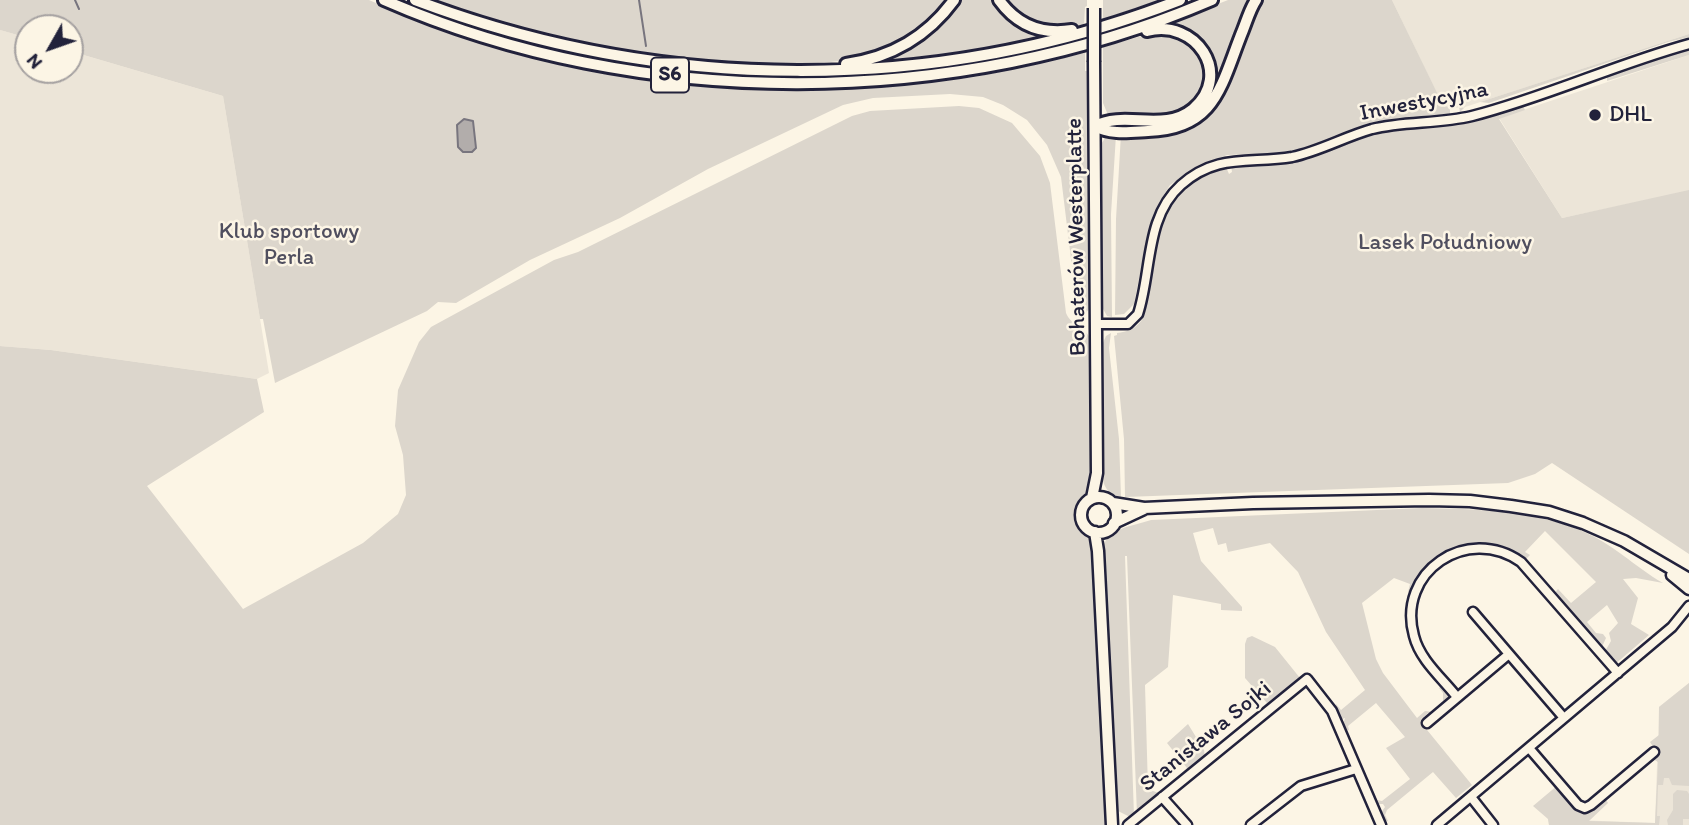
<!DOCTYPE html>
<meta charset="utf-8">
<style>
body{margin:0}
#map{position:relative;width:1689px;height:825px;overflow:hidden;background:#fcf5e5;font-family:Itim,sans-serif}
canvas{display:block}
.north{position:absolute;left:14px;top:14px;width:70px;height:70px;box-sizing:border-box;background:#fcf5e5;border:2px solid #a5a1a1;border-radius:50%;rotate:230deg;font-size:19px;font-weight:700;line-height:28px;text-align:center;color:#22223b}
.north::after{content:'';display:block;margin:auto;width:24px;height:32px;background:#22223b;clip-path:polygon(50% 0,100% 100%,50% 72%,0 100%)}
</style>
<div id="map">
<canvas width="1689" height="825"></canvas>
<div class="north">N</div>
</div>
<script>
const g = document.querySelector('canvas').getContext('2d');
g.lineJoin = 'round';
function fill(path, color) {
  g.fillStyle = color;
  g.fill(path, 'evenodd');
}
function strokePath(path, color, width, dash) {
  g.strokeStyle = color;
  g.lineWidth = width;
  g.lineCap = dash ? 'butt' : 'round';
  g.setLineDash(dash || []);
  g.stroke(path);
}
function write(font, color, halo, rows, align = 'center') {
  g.font = font + ' Itim,sans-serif';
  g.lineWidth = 5;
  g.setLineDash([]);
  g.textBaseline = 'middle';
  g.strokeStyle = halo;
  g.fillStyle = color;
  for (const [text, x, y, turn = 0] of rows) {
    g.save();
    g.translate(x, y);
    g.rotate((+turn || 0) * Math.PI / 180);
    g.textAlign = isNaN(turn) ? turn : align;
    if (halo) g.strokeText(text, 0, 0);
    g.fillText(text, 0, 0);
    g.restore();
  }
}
const built = new Path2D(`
 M1392,0H1689V34L1462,108L1461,105L1444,108Z
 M0,30L28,38V70H70V51L223,96L269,373L257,379L51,350L0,346Z
 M1689,55V191L1562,218L1499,118Z
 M1689,683V825H1549L1548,819L1655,823L1659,707Z`);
const green = new Path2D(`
 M0,0H369L426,25L525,55L633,78L733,89L832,90L924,83L975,77L1085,53V71H1088L1090,308L1084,315L1077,308L1061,177L1047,145L1027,120L1003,105L983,97L950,94L873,98L843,105L708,169L620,218L530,260L456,303L438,302L427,311L275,383L263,319H260L223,96L70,51V28H28V38L0,30Z
 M395,0H403C580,75 793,92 981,60C1016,54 1050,44 1084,36V41L1016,57L879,77L767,79L663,71L588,59L494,35Z
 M436,0H950C933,19 914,39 889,49C849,65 805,64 763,63C651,59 541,38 436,0Z
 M959,0H995L1018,25L1043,36L989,48L877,62L896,54L952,10Z
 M1004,0H1087V6L1085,7L1084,25L1053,28L1025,20Z
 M1103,0H1160L1103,19Z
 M1228,0H1252C1237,32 1218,108 1186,122C1166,131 1142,128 1121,129V125C1146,124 1174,128 1195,112C1218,94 1218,55 1195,36C1187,29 1176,27 1165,25Z
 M1261,0H1392L1444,107L1462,105L1463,108L1465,107L1460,112L1459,107L1450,109V114L1372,122L1306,148L1279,153L1227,155L1198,166L1170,185L1160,201L1148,233L1134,304L1124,314L1115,315L1116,219L1121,134C1139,134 1158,137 1176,133C1227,121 1238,42 1261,0Z
 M1156,32C1162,33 1171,32 1177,35C1213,50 1213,91 1182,110C1179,112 1176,115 1172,116C1162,119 1118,117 1108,115L1103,103V47Z
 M1689,34V37L1668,42L1489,103L1480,102Z
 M1689,49V55L1607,81V77Z
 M959,106L979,108L1012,123L1040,156L1050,183L1066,313C1072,327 1086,327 1091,340L1093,475L1088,495L1078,504L1076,514L1079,525L1090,536L1095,553L1108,825H0V346L51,350L257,379L264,412L147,486L243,609L363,543L398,514L406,495L403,455L395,426L398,390L419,342L431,327L554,260L578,252L852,116L870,111Z
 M1523,106L1525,110L1499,119L1562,218L1689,190V554L1552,463L1535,474L1508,483L1125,497L1124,439L1114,336L1117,335V333C1127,332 1135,329 1141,321C1147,313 1145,300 1147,290C1151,266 1154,239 1163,216C1174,191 1198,175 1223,166L1226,167L1229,174L1232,172L1231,165L1300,159L1376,132L1484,118Z
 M1116,135L1111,214L1112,317L1107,316L1102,307L1100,146L1105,138Z
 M1111,333L1109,348L1119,439L1121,497C1107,494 1104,487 1101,473L1102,345L1106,336Z
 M1422,508C1474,509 1533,510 1582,531C1612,543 1635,567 1663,583L1636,578L1623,579L1638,598L1631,624L1649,635L1614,665L1604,653L1611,641L1609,633L1618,623L1607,605L1587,622L1596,633L1603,634L1606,638L1601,649L1554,594L1558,589L1571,603L1596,582L1545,531L1525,552L1530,555L1524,561C1501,545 1468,538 1442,555C1430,564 1421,582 1412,594L1408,592L1410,584L1394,578L1362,603L1376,659L1383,673L1417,718L1425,711L1433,712L1443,702V693L1439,688L1443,684L1452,698L1431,715L1428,713L1421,719L1423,725L1472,785L1456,798L1433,772L1387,810L1385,815L1388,821L1384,822L1380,814L1385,807L1383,804H1375L1364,780L1368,778L1377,800L1382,801L1410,779L1386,748L1405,737L1376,703L1348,726L1349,730L1344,731L1343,725L1345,718L1340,720L1335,706L1336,704L1341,710L1365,690L1326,632L1298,572L1270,543L1228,552L1226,543L1218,545L1213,528L1193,533L1201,561L1242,607V611L1221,610V604L1173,595L1168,667L1145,685L1148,789L1161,794L1137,815L1127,556H1125L1134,816L1130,817L1116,810L1114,803L1103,547C1109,527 1134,526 1151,520Z
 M1252,636L1275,647L1300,678L1298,682L1261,713L1258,710L1267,703L1245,678V644L1247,638Z
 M1689,683V786L1672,785L1669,778H1664L1663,785H1658L1657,816H1660L1659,825H1549L1548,819L1533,806L1558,785L1581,812L1586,813L1603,799L1606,800L1608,803L1589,821L1655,823L1658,762L1653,759L1657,753L1650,742L1659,735V707Z
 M1188,724L1204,750L1205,757L1185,773L1184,771L1187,768L1167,743Z
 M1677,790L1687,791L1689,794V819H1683V825H1668L1667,820L1673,810V794Z`);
const water = new Path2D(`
 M464,119L473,121L476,148L472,152H463L458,147L457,125Z`);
const stream = new Path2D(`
 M75,0L79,9
 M639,0L646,46`);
const minor = new Path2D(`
 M1097,324H1128L1138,314C1152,271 1145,217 1181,185C1217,153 1250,164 1292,157C1320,151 1344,137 1372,129C1404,121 1439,124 1472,116C1546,97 1616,64 1689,44
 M1473,612L1509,654
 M1457,697C1442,678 1420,660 1414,636C1396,572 1467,524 1521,562L1618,673
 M1427,723L1509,654L1564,718
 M1529,748L1578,805L1585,808L1591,805L1654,752
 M1162,797L1187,825
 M1471,797L1493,825
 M1128,825L1307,679L1332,711L1381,825
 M1251,825L1301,786L1356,769
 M1437,825L1672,627L1689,606`);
const major = new Path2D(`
 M1081 515a18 18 0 1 1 36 0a18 18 0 1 1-36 0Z
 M1092,498L1097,473L1094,62
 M1113,503L1144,508L1253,503L1429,500L1470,501L1511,506L1549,512L1583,523L1624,541L1689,579
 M1114,523L1144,509
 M1095,532L1098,551L1112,825
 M1672,575L1689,589`);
const highway = new Path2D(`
 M384,0C639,112 957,110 1212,0
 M415,0C660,93 935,96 1180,0
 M999,0C1017,25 1041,35 1072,30
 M846,64C892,57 927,37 954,0
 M1095,126C1125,110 1164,133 1193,109C1234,74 1195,18 1147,31
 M1095,126C1110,135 1130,132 1148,131C1217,129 1221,84 1243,30C1247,20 1250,9 1256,0`);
const majorBridge = new Path2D(`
 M1094,8V62`);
const markers = [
 [1595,115,7,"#22223b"]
];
const shields = [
 [670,75,38]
];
const shieldNames = [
 ["S6",670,75]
];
const streetNames = [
 ["Inwestycyjna",1424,102,-11],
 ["Bohaterów Westerplatte",1077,237,-91],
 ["Stanisława Sojki",1206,737,-39]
];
const poiNames = [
 ["DHL",1609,115]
];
const parkNames = [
 ["Klub sportowy",289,232],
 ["Perla",289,258],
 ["Lasek Południowy",1445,243]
];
fill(built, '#ece5d8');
fill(green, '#dcd6cc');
fill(water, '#b2adab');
strokePath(water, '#78757e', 2);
strokePath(stream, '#78757e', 2);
strokePath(minor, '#22223b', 13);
strokePath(major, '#22223b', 15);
strokePath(highway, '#22223b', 16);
strokePath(minor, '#fcf5e5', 8);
strokePath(major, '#fcf5e5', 10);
strokePath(highway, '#fcf5e5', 10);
strokePath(majorBridge, '#22223b', 15, []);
strokePath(majorBridge, '#fcf5e5', 10);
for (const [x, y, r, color] of markers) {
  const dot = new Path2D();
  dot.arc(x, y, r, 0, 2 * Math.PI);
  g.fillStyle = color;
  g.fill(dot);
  strokePath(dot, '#fcf5e5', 2.5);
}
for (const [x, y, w] of shields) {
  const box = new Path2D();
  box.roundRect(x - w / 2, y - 17.5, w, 35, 5);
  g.fillStyle = '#fcf5e5';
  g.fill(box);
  strokePath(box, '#22223b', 2);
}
write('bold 21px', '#22223b', null, shieldNames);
write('23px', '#22223b', '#fcf5e5', streetNames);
write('23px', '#22223b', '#fcf5e5', poiNames, 'left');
write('23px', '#504f5f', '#fcf5e5', parkNames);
</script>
